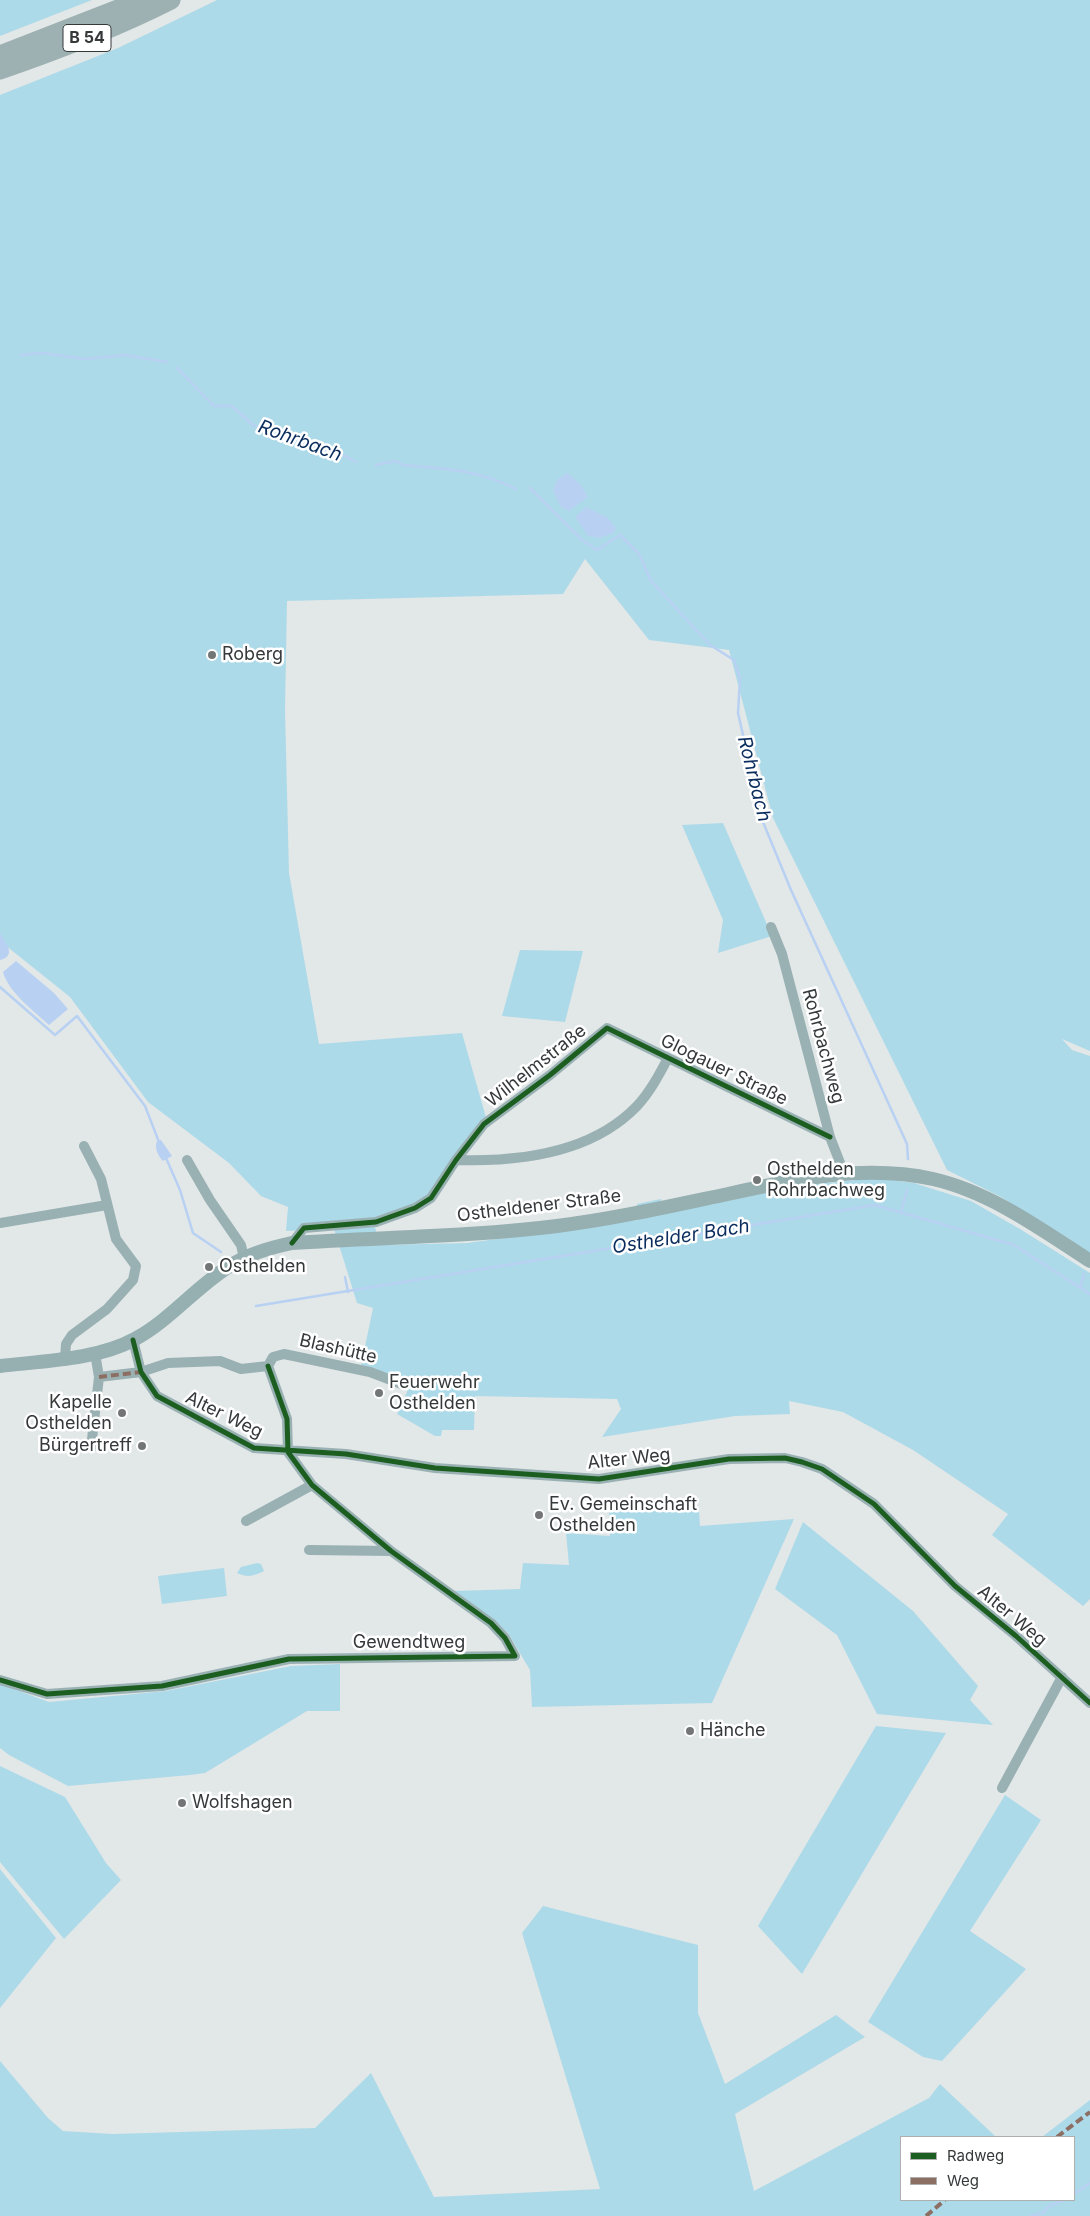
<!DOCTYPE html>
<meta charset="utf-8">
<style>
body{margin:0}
#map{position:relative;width:1090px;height:2216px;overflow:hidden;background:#e2e7e8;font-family:Inter,sans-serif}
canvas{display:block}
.legend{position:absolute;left:900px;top:2136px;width:175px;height:65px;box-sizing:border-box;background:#fff;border:1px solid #aeb0b0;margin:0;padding:6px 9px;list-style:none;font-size:15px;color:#35393a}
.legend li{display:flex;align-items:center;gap:10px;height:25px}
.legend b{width:25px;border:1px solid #aeb0b0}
</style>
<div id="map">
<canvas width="1090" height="2216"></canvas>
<ul class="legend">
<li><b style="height:6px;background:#1b5e20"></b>Radweg</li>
<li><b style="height:6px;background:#8d6e63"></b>Weg</li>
</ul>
</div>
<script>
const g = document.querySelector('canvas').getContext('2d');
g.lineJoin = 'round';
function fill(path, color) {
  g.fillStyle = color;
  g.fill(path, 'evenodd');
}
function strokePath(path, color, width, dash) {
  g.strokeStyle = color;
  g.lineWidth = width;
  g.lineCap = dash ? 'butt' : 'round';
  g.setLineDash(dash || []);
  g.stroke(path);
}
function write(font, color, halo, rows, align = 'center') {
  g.font = font + ' Inter,sans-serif';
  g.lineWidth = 5;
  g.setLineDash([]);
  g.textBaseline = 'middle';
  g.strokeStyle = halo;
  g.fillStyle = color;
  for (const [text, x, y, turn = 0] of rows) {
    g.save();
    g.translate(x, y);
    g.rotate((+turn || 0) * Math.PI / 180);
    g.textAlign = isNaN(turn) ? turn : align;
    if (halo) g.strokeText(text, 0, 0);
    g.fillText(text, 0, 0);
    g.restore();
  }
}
const green = new Path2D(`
 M0,0H92L0,36Z
 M217,0H1090V1051L1062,1039L1072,1050L1090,1056V1255L1001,1197L947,1170L773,818L729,650L649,640L585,559L563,594L287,601L285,710L289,873L319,1044L462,1033L487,1121L431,1200L375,1227L380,1245L467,1243L638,1220L637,1204L661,1199L663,1214L797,1186L876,1178L914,1183L971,1201L1020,1229L1090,1273V1599L1083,1606L992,1535L1008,1514L913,1450L843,1412L789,1401L790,1414L735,1416L602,1437L621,1409L617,1399L475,1396L474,1430H442L441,1436H435L397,1414L411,1383L361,1366L373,1308L357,1303L334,1229L286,1231L288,1207L261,1196L229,1163L148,1102L70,997L0,941V95L118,48Z
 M723,823L772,936L718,953L723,920L682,825Z
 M520,950L583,951L565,1022L502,1016Z
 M609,1511H699L700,1526L794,1519L712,1703L532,1707L530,1670L508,1633L454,1591L520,1589L523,1563L569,1565L566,1533L610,1536Z
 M803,1522L913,1611L978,1686L970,1700L993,1725L877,1714L837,1635L775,1589Z
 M257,1563L261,1564L264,1571C254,1576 248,1578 237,1573L241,1567Z
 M224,1568L227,1596L162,1604L158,1576Z
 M340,1664V1711H307L205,1773L190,1775L68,1786L9,1755L0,1748V1684L49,1702L166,1691L291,1666Z
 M876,1726L946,1733L802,1974L758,1926Z
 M0,1766L65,1797L106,1863L121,1880L64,1939L0,1862Z
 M1005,1795L1041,1820L970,1931L1026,1969L942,2061L923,2057L868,2022Z
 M0,1869L56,1938L0,2008Z
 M543,1906L698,1945V2013L725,2084L836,2015L865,2037L735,2114L754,2191L929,2098L940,2084L996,2137H901V2200H1074V2137H1042L1090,2100V2216H0V2061L48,2118L63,2131L113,2134L315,2128L371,2073L434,2197L600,2189L522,1933Z`);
const water = new Path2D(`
 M567,473L580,484L588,497L569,511L561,507L553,491L557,480Z
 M586,507L607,517L616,528L614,533L599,538L588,536L575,517Z
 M0,933C6,943 17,956 0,960Z
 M16,961L54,993L68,1009L49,1025C34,1011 9,993 3,972Z
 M161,1140L172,1156L163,1161C158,1156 154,1148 157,1141Z`);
const stream = new Path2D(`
 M21,355L42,353L85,359L124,355L167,362
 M177,368L214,406H232L254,426L276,428L287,440L345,456L356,462
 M376,465L396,461L403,465C443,468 480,470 516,489
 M530,488L582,540L597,550L620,535L639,554L651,581L710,645L734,660L740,679L738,713L763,822L791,890L907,1144L908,1159
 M0,987L55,1035L77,1016L145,1106L159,1142
 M166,1158L180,1190L193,1233L221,1252
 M901,1212L907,1190
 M345,1277L348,1292
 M1080,1288L1084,1274
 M256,1306L875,1205L1014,1245L1090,1294
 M1074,2194L1090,2183
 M1031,2216L1043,2213L1049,2206L1064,2200`);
const street = new Path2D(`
 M771,927L782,954L830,1137L844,1173
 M187,1160L210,1200L241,1245L244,1258
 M456,1160C518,1162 592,1153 637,1106C650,1092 659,1075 668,1058
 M0,1223L107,1205
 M292,1243L304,1228L376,1222L415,1208L431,1198L456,1160L484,1124L550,1075L607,1028L830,1137
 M133,1340L141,1372L157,1396L254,1448L346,1454L435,1468L599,1479L729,1459L785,1458L802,1462L822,1469L874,1504L955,1586L1016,1636L1090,1703
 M65,1358L66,1344L72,1335L107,1309L133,1280L136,1266L116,1239L101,1179L84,1146
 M99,1377L141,1372L168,1363L220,1361L241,1369L268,1366L273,1357L284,1354L370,1372L404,1385
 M91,1448L99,1377L95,1353
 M246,1521L312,1485
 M309,1550L391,1551
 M0,1680L47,1694L162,1686L289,1659L515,1656L505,1638L491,1623L391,1551L312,1485L288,1452L287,1419L268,1366
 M1002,1788L1062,1677`);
const secondary = new Path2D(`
 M0,1366C42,1361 97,1360 135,1339C170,1320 195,1288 228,1267C248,1254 269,1248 292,1243C381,1237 469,1237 557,1226C614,1219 671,1206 728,1194C795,1179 864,1164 933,1179C990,1192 1041,1229 1090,1261`);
const highway = new Path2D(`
 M0,55L141,0
 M0,70C58,50 116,28 171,0`);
const quiet = new Path2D(`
 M99,1377L141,1372
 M1057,2137L1090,2112
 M926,2216L945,2200`);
const cycleway = new Path2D(`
 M292,1243L304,1228L376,1222L415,1208L431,1198L456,1160L484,1124L550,1075L607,1028L830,1137
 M133,1340L141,1372L157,1396L254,1448L346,1454L435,1468L599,1479L729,1459L785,1458L802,1462L822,1469L874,1504L955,1586L1016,1636L1090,1703
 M0,1680L47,1694L162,1686L289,1659L515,1656L505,1638L491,1623L391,1551L312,1485L288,1452L287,1419L268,1366`);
const markers = [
 [212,655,5,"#727677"],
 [757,1180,5,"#727677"],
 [209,1267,5,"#727677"],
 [379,1393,5,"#727677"],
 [122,1413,5,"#727677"],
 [142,1446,5,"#727677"],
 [539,1515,5,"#727677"],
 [690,1731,5,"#727677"],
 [182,1803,5,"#727677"]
];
const shields = [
 [87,38,48]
];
const shieldNames = [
 ["B 54",87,38]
];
const poiNames = [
 ["Roberg",222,655],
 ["Osthelden",767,1170],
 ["Rohrbachweg",767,1191],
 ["Osthelden",219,1267],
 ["Feuerwehr",389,1383],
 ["Osthelden",389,1404],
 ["Kapelle",112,1403,"right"],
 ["Osthelden",112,1424,"right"],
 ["Bürgertreff",132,1446,"right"],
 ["Ev. Gemeinschaft",549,1505],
 ["Osthelden",549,1526],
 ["Hänche",700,1731],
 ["Wolfshagen",192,1803]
];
const streetNames = [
 ["Rohrbachweg",823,1046,75],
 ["Wilhelmstraße",536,1066,-38],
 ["Glogauer Straße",724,1070,26],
 ["Ostheldener Straße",539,1206,-7],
 ["Blashütte",338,1349,13],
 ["Alter Weg",224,1415,26],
 ["Alter Weg",629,1459,-6],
 ["Alter Weg",1012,1616,40],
 ["Gewendtweg",409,1643]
];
const waterNames = [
 ["Rohrbach",300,441,20],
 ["Rohrbach",754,779,76],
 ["Osthelder Bach",681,1237,-9]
];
fill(green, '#addae9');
fill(water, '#b8d1f3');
strokePath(stream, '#b8d1f3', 2.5);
strokePath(street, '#9ab1b3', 10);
strokePath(secondary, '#96afb1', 14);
strokePath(highway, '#9eb1b2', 19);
strokePath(quiet, '#8d6e63', 4, [8, 4]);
strokePath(cycleway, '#1b5e20', 5);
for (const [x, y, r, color] of markers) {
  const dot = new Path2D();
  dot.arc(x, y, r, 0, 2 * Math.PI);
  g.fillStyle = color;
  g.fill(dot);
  strokePath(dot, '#fff', 2);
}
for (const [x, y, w] of shields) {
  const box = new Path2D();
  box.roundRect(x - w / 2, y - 13.5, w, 27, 4);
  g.fillStyle = '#fff';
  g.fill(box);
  strokePath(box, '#35393a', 1);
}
write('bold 16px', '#35393a', null, shieldNames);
write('18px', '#35393a', '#fff', poiNames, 'left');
write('18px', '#35393a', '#fff', streetNames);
write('italic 19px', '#0a2d5e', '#fff', waterNames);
</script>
